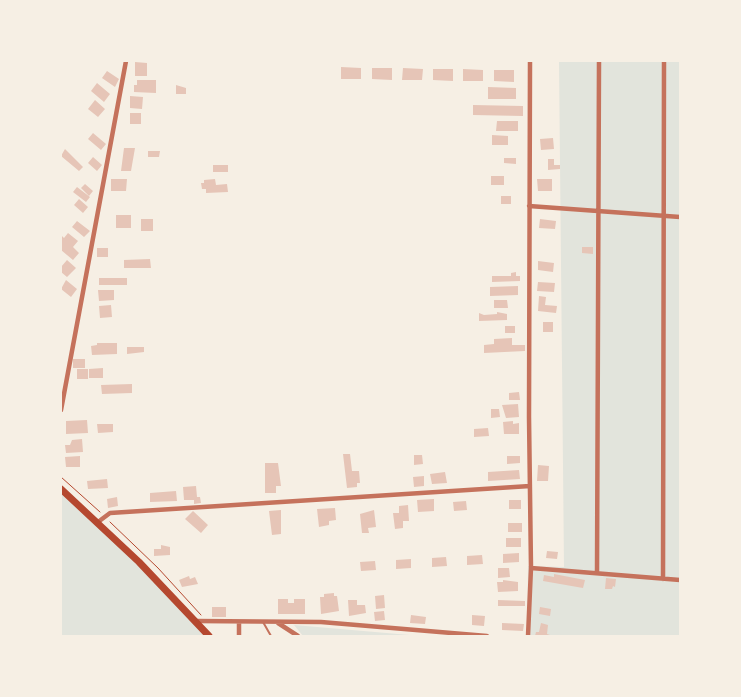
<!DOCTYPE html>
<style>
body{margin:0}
#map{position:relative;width:741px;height:697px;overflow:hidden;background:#f6efe4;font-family:Mulish,sans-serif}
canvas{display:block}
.frame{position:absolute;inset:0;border:62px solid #f6efe4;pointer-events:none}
</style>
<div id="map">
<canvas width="741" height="697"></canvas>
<div class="frame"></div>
</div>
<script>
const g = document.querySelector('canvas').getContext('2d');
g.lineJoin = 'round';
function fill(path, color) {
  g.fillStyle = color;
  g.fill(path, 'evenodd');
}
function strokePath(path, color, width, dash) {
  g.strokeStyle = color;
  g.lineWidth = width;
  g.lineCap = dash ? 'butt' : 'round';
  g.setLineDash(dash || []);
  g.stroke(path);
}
const green = new Path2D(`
 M559,61H680V636H527L528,566L564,567Z
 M61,489L209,636H61Z
 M294,625L421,636H303Z`);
const building = new Path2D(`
 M135,62L147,63V76H135Z
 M341,67L361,68V79H341Z
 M372,68H392V80L372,79Z
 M403,68L423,69L422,80H402Z
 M433,69H453V81L433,80Z
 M463,69L483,70V81H463Z
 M494,70H514V82L494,81Z
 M107,71L119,79L115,87L102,78Z
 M137,80H156V93L134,92V85H137Z
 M97,83L110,94L104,102L91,91Z
 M176,85L186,88V94H176Z
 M488,87L516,88V99H488Z
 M130,96L143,97L142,109L130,108Z
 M95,100L105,109L98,117L88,109Z
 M473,105L523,106V116L473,115Z
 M130,113H141V124H130Z
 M497,121H518V131H496Z
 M93,133L106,144L101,150L88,139Z
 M492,135L508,136V145H492Z
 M553,138L554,149L541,150L540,139Z
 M124,148H135L131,171H121Z
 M65,149L83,167L79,171L61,156Z
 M148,151H160L159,157H148Z
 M93,157L102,165L97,171L88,163Z
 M504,158H516V164L504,163Z
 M548,159H554V165H560V169L548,170Z
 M213,165H228V172H213Z
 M491,176H504V185H491Z
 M111,179H127L126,191H111Z
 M215,179L216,185L227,184L228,192L206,193V189H202L201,183H204V180Z
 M537,179H552V191H538Z
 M85,184L93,191L89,196L81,188Z
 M77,187L90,197L86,202L73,192Z
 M501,196H511V204H501Z
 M79,199L88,207L83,213L74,205Z
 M116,215H131V228H116Z
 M141,219H153V231H141Z
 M540,219L556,221L555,229L539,228Z
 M77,221L90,231L84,237L72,227Z
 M68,233L78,241L73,247L79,253L73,260L61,250V235L64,238Z
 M582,247H593V254L582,253Z
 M97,248H108V257H97Z
 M150,259L151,268H124V260Z
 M67,260L76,268L67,277L61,272V267Z
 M538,261L554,263L553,272L538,270Z
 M516,272V276H520V281L492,282V276H511V273Z
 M99,278H127V285H99Z
 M66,280L77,289L71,297L61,289Z
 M538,282L555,283L554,292L537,291Z
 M518,286V295L490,296V287Z
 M98,290H114V300L99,301Z
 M539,296L546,297L545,305L557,306L556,313L538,311Z
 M494,300H507L508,308H494Z
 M111,305L112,317L100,318L99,306Z
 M497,312L507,314V320L479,321V313L484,315L497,314Z
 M543,322H553V332H543Z
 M505,326H515V333H505Z
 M512,338V345H525V351L484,353V345L494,344V339Z
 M97,343H117V354L92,355L91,346L97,345Z
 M127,347H144V352L127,354Z
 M73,359H85V368H73Z
 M103,368V378H89V369Z
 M77,369H88V379H77Z
 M132,384V393L102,394L101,385Z
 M519,392L520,400H509V393Z
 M518,404L519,417L506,418L502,405Z
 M491,409H499L500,417L491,418Z
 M87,420L88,433L66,434V421Z
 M513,421V424L519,423V434H504L503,422Z
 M97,424H113V432L98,433Z
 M488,428L489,436L474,437V429Z
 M82,439L83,452L66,453L65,445H70L72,440Z
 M343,454H350L352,471H359L360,483H357V487L347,488Z
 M414,455H422L423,464L414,465Z
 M80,456V467H66L65,457Z
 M507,456H520V463L507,464Z
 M265,463H278L281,486H276V493H265Z
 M538,465L549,466L548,481H537Z
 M519,470L520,479L488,481V472Z
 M445,472L447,483L432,484L430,474Z
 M424,476V486L414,487L413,477Z
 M107,479L108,488L88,489L87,481Z
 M196,486L197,497H200L201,503L194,504V500H184L183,487Z
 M176,491L177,501L150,502V493Z
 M117,497L118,506L108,508L107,499Z
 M434,499V511L418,512L417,500Z
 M509,500H521V509H509Z
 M466,501L467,510L454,511L453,502Z
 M408,505L409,521H403V528L395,529L393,513H399V506Z
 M335,508L336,520L329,521V525L319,527L317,509Z
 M281,510V534L272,535L269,511Z
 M374,510L376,527L368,528L369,533H362L360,514Z
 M193,511L208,525L201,533L185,519Z
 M508,523H522V532H508Z
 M506,538H521V547H506Z
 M161,545L170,547V555L154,556V549H161Z
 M547,551L558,552L557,559L546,558Z
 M519,553V562L503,563V554Z
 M482,555L483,564L467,565V556Z
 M446,557L447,566L432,567V558Z
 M411,559V568L396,569V560Z
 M375,561L376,570L361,571L360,562Z
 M498,568H509L510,577L498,578Z
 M554,574L585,580L583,588L543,581L544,575L554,577Z
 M189,576L190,579L195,577L198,584L182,587L179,580Z
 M606,578L616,579L615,587L613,586L612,589H605Z
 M503,580L518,582V591L498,592L497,582H503Z
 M334,593V596H337L339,611L321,614L320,597H324V594Z
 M384,595L385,608L376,609L375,596Z
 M278,599H288V603H294V599H305V614H278Z
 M348,600H357V605H365L366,613L349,616Z
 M498,600L525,601V606H498Z
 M212,607H226V617H212Z
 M540,607L551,609L550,616L539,614Z
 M384,611L385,620L375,621L374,612Z
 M411,615L426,617L425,624L410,623Z
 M472,615L485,616L484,626L472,625Z
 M502,623L524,624L523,631L502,630Z
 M541,623L548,625L547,634L553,636H535L536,632H539Z`);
const path = new Path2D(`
 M61,477L100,512
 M110,522L158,568L201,615`);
const service = new Path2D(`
 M263,622L271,636`);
const minor = new Path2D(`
 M529,206L680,217
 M61,410L126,61
 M98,522L110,513L530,486
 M531,568L680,580
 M597,572L599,61
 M663,579L664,61
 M196,621L321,622L487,636
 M278,623L298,636
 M239,636V622
 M528,636L531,568L529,417L530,61`);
const primary = new Path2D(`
 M61,489L139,562L209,636`);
fill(green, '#e2e4dc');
fill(building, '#e6c5b7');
strokePath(path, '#b5482f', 1);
strokePath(service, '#c5725c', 2);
strokePath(minor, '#c5725c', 4.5);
strokePath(primary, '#b5482f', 7);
</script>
